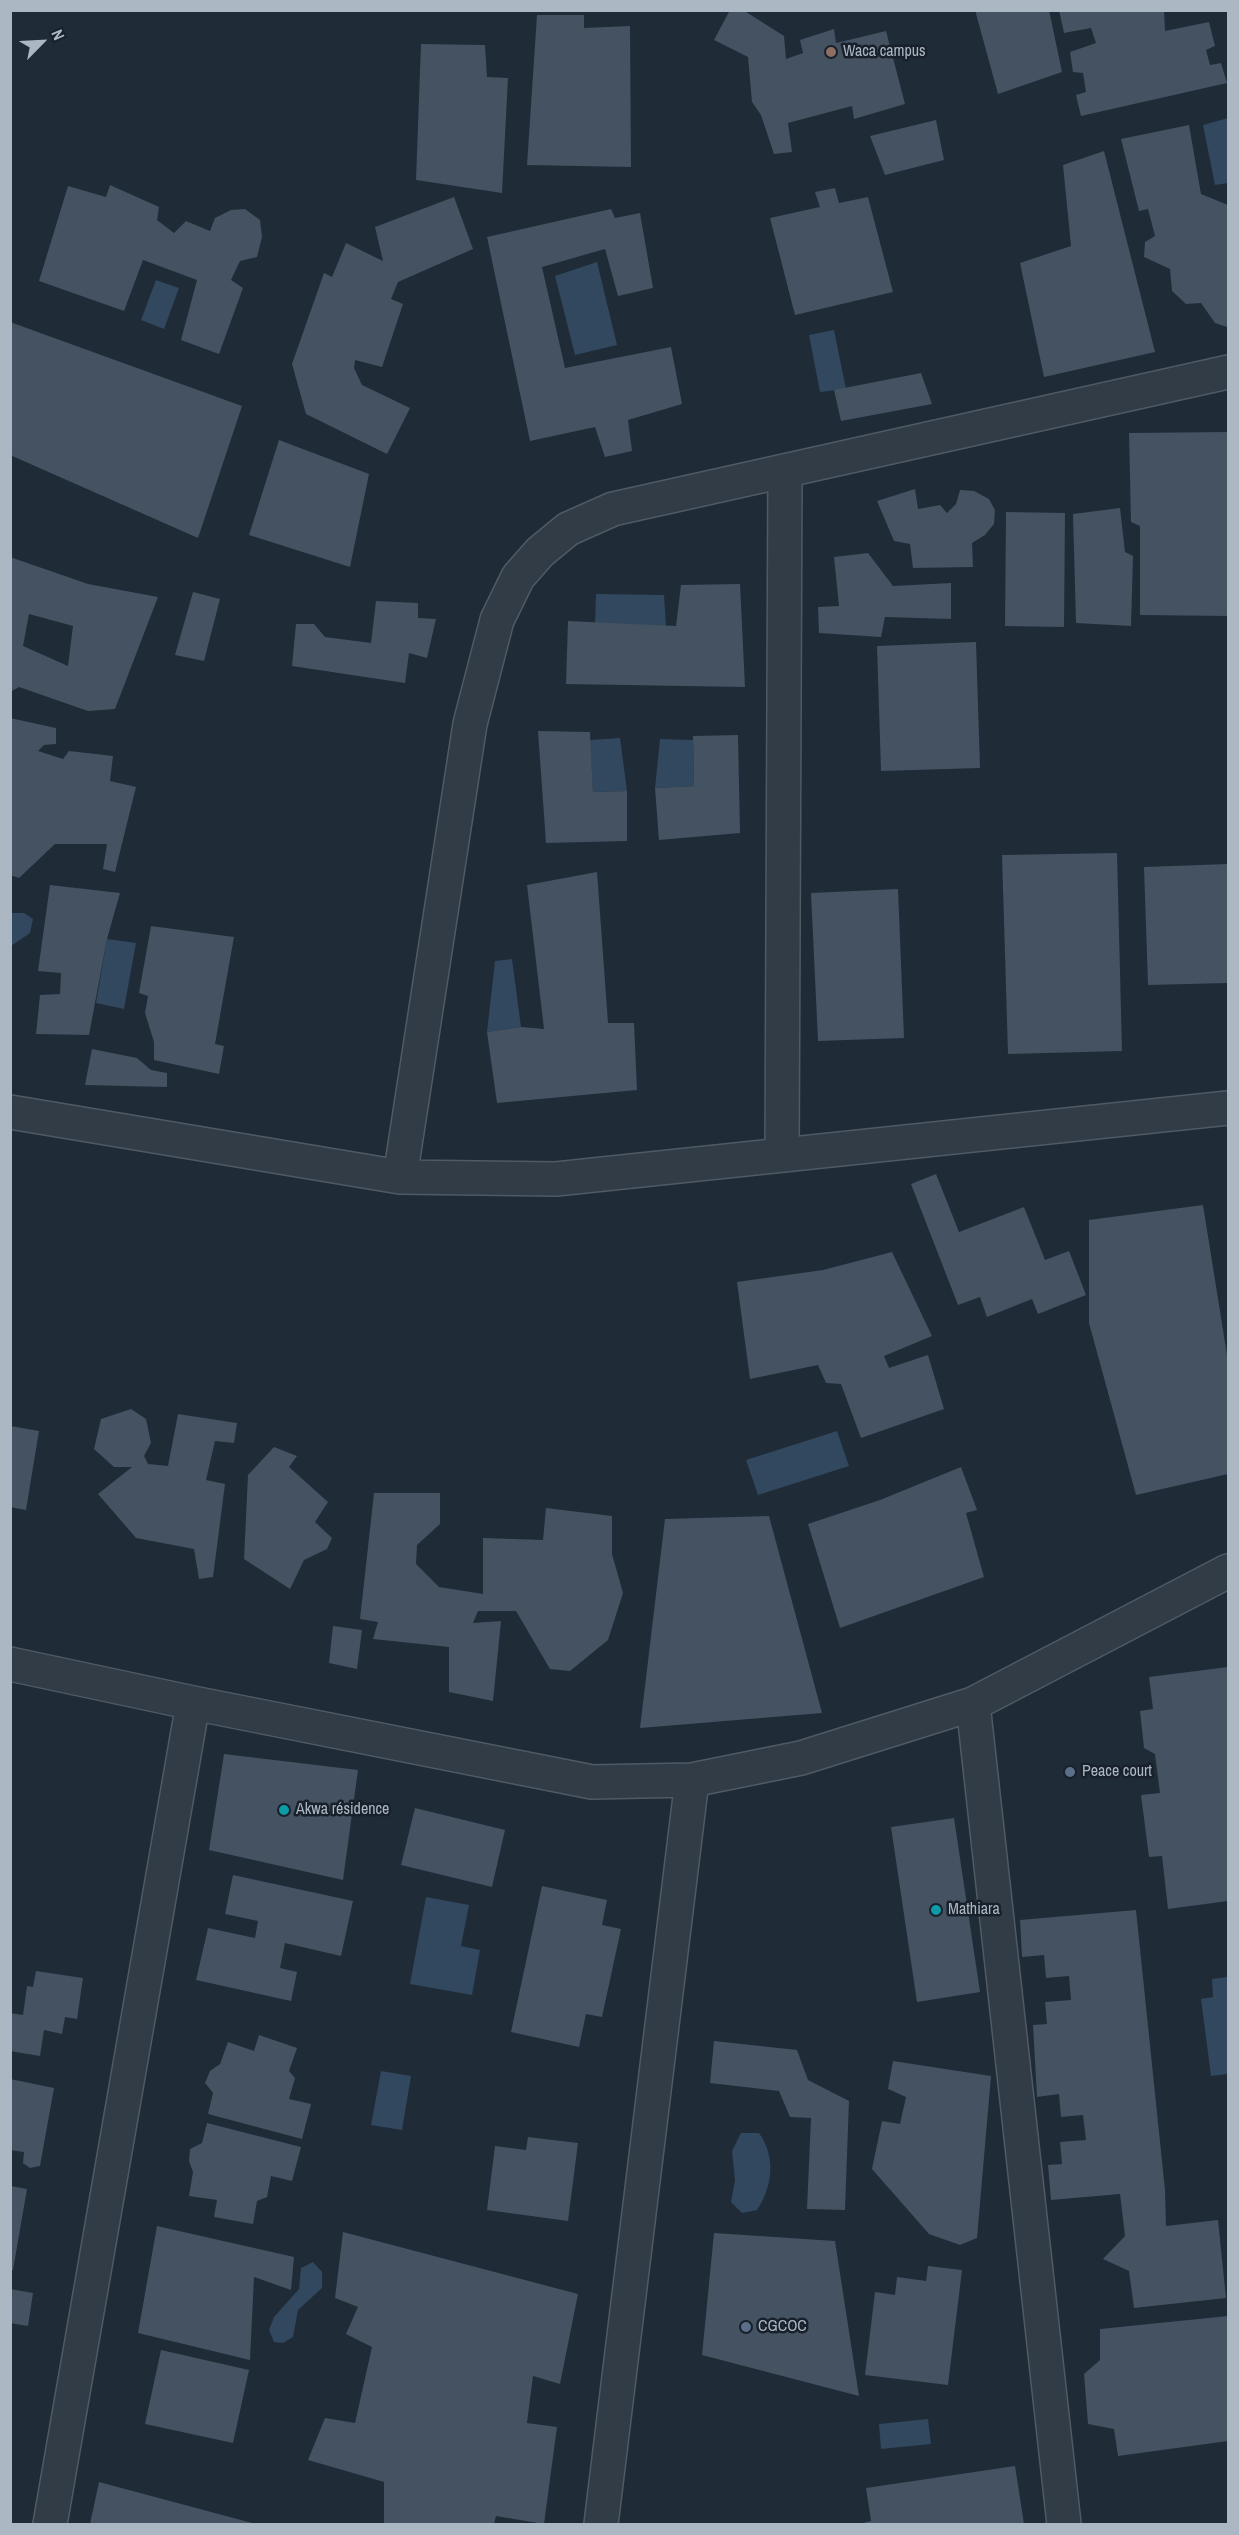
<!DOCTYPE html>
<meta charset="utf-8">
<style>
body{margin:0}
#map{position:relative;width:1239px;height:2535px;overflow:hidden;background:#1f2b37;font-family:"Archivo Narrow",sans-serif}
canvas{display:block}
.frame{position:absolute;inset:0;border:12px solid #acb7c4;pointer-events:none}
.north{position:absolute;left:12px;top:12px;width:60px;height:60px;-webkit-text-stroke:4px #18212b;paint-order:stroke;rotate:66deg;font-size:16px;font-weight:700;line-height:24px;text-align:center;color:#acb7c4}
.north::after{content:'';display:block;margin:auto;width:21px;height:27px;background:#acb7c4;clip-path:polygon(50% 0,100% 100%,50% 72%,0 100%)}
</style>
<div id="map">
<canvas width="1239" height="2535"></canvas>
<div class="frame"></div>
<div class="north">N</div>
</div>
<script>
const g = document.querySelector('canvas').getContext('2d');
g.lineJoin = 'round';
function fill(path, color) {
  g.fillStyle = color;
  g.fill(path, 'evenodd');
}
function strokePath(path, color, width, dash) {
  g.strokeStyle = color;
  g.lineWidth = width;
  g.lineCap = dash ? 'butt' : 'round';
  g.setLineDash(dash || []);
  g.stroke(path);
}
function write(font, color, halo, rows, align = 'center') {
  g.font = font + ' "Archivo Narrow",sans-serif';
  g.lineWidth = 5;
  g.setLineDash([]);
  g.textBaseline = 'middle';
  g.strokeStyle = halo;
  g.fillStyle = color;
  for (const [text, x, y, turn = 0] of rows) {
    g.save();
    g.translate(x, y);
    g.rotate((+turn || 0) * Math.PI / 180);
    g.textAlign = isNaN(turn) ? turn : align;
    if (halo) g.strokeText(text, 0, 0);
    g.fillText(text, 0, 0);
    g.restore();
  }
}
const water = new Path2D(`
 M1228,118V183L1215,185L1203,125Z
 M597,262L617,345L575,355L555,276Z
 M156,280L179,288L164,329L141,320Z
 M834,330L846,389L820,392L809,335Z
 M596,594L664,595L666,626L595,623Z
 M620,738L627,791L593,792L590,740Z
 M660,739L693,740L694,786L655,788Z
 M11,913H24L33,919L30,933L11,946Z
 M107,939L136,943L124,1009L96,1003Z
 M512,959L521,1027L487,1032L495,961Z
 M837,1431L849,1466L758,1495L746,1460Z
 M426,1897L469,1905L461,1946L480,1950L472,1995L410,1984Z
 M1227,1977L1228,2074L1211,2076L1201,1999L1213,1997L1212,1979Z
 M381,2071L411,2076L402,2130L371,2125Z
 M741,2133H759C776,2157 773,2186 757,2210L742,2213L731,2202L735,2180L732,2151Z
 M313,2262L322,2272V2288L298,2310L293,2337L283,2343L274,2342L269,2330L274,2317L299,2289L301,2268Z
 M928,2419L931,2444L881,2449L879,2424Z`);
const building = new Path2D(`
 M730,10H743L784,36L786,59L803,53L800,40L834,29L836,43L886,31L905,104L854,119L852,106L788,123L792,152L774,154L761,115L752,102L748,57L714,40Z
 M975,10H1049L1062,72L998,94Z
 M1059,10H1164L1165,31L1209,22L1215,46L1206,50L1210,65L1221,63L1227,83L1081,116L1076,95L1086,92L1083,73L1073,72L1070,52L1096,43L1091,28L1064,33Z
 M537,15H584V28L630,26L631,167L527,165Z
 M421,44L485,45L487,77L508,78L502,193L416,180Z
 M936,120L944,160L885,175L870,136Z
 M1189,125L1201,194L1228,205L1227,327L1215,323L1201,303L1186,304L1172,291L1170,269L1144,257L1145,242L1155,236L1148,209L1139,211L1121,139Z
 M1104,151L1155,352L1044,377L1020,263L1071,246L1063,165Z
 M110,185L159,207L157,220L174,233L186,221L210,231L215,218L231,210L245,209L260,220L262,237L257,257L240,261L231,280L243,288L219,354L181,340L197,280L143,260L124,311L39,281L68,186L106,197Z
 M835,188L839,203L868,197L893,292L795,315L770,218L820,207L815,192Z
 M454,197L473,249L398,282L391,299L403,304L382,367L355,360L354,368L362,385L410,408L387,454L306,414L292,364L324,273L332,277L346,243L383,261L375,227Z
 M611,209L615,218L640,213L653,288L618,296L605,249L542,267L565,368L671,347L682,404L628,420L632,451L605,457L595,427L530,441L487,237Z
 M10,322L242,406L198,538L10,455Z
 M921,373L932,404L841,421L834,390Z
 M1228,432V616L1140,615V526L1131,522L1129,433Z
 M279,440L369,474L350,567L249,535Z
 M915,489L918,509L940,505L947,513L956,504L960,490L974,491L989,499L995,510L994,524L985,535L972,543L973,567L913,568L910,544L894,541L877,501Z
 M1120,508L1125,552L1133,556L1131,626L1076,623L1073,514Z
 M1006,512L1065,513L1064,627L1005,626Z
 M868,553L893,586L951,583V619L885,617L881,637L819,633L818,607L839,606L834,557Z
 M10,557L88,584L158,597L115,709L88,711L19,687L10,692ZM29,614L73,626L68,666L23,646Z
 M740,584L745,687L566,684L568,621L676,626L681,585Z
 M193,592L220,599L204,661L175,655Z
 M376,601L418,603V618L436,619L427,658L409,653L405,683L292,666L296,624H314L325,637L371,643Z
 M976,642L980,768L881,771L877,646Z
 M10,718L56,728V744L44,745L38,751L63,759L69,751L113,756L110,781L136,787L115,872L103,869L107,844H55L19,878L10,875Z
 M538,731L590,732L593,792L627,791V841L546,843Z
 M738,735L740,833L659,840L655,788L694,786L693,736Z
 M1117,853L1122,1051L1008,1054L1002,855Z
 M1228,864V983L1148,985L1144,867Z
 M597,872L608,1023H634L637,1090L497,1103L487,1032L521,1027L544,1029L527,885Z
 M50,885L120,893L107,939L89,1035L36,1034L40,995L60,994L61,973L38,971Z
 M898,889L904,1038L818,1041L811,893Z
 M151,926L234,937L215,1044L224,1046L219,1074L154,1060V1042L145,1013L148,996L139,993Z
 M92,1049L137,1058L151,1070L167,1073V1087L85,1085Z
 M936,1174L959,1232L1024,1207L1045,1260L1069,1251L1086,1295L1038,1314L1032,1299L987,1317L980,1297L958,1305L911,1184Z
 M1203,1205L1228,1361V1474L1136,1495L1089,1323V1220Z
 M892,1252L932,1336L884,1356L889,1368L928,1355L944,1409L861,1438L841,1384L826,1383L818,1365L750,1379L737,1282L823,1270Z
 M131,1409L146,1419L151,1443L144,1456L148,1464L168,1466L178,1414L237,1423L234,1443L215,1441L206,1480L225,1484L213,1577L199,1579L194,1549L136,1538L98,1494L132,1467H114L94,1449L101,1419Z
 M10,1426L39,1431L26,1510L10,1507Z
 M274,1447L297,1456L289,1467L328,1502L315,1522L332,1538L327,1549L304,1560L290,1589L244,1559L248,1475Z
 M961,1467L977,1510L966,1513L984,1577L840,1628L808,1524L880,1500Z
 M374,1493H440V1524L417,1545L416,1564L439,1587L483,1594V1538L543,1540L546,1508L612,1516V1554L623,1593L608,1640L570,1671L550,1669L516,1611H478L473,1623L501,1621L493,1701L449,1692V1647L373,1639L378,1622L360,1619Z
 M769,1516L822,1713L640,1728L665,1519Z
 M333,1626L362,1630L357,1669L329,1663Z
 M1228,1667V1901L1168,1909L1162,1856L1149,1857L1141,1795L1160,1793L1155,1754L1144,1748L1140,1711L1153,1709L1149,1677Z
 M224,1754L358,1770L343,1880L209,1850Z
 M415,1808L505,1830L492,1887L401,1865Z
 M954,1818L980,1992L917,2002L891,1827Z
 M233,1875L353,1901L341,1956L285,1943L280,1968L297,1972L291,2001L196,1980L208,1928L255,1938L258,1921L225,1914Z
 M542,1886L607,1900L602,1925L621,1929L602,2017L586,2014L579,2047L511,2032Z
 M1136,1910L1165,2190L1166,2226L1218,2220L1226,2298L1134,2308L1129,2271L1103,2259L1125,2236L1120,2194L1051,2200L1048,2165L1062,2164L1060,2142L1086,2140L1083,2115L1061,2117L1059,2094L1037,2097L1033,2025L1047,2024L1045,2002L1071,2000L1069,1976L1046,1978L1044,1955L1022,1957L1020,1920Z
 M36,1971L83,1978L77,2019L65,2017L62,2034L44,2030L40,2056L10,2051V2013L23,2015L27,1986L33,1987Z
 M259,2035L297,2048L289,2071L295,2078L289,2099L311,2104L302,2139L208,2114L213,2093L205,2083L210,2071L220,2064L228,2042L254,2051Z
 M714,2041L797,2050L808,2080L849,2101L845,2210L807,2209L811,2118L790,2117L779,2091L710,2083Z
 M893,2061L991,2076L977,2238L960,2245L929,2234L872,2169L882,2121L900,2124L906,2097L888,2089Z
 M10,2079L54,2088L40,2166L30,2168L23,2163L24,2152L10,2150Z
 M207,2123L301,2147L292,2181L271,2176L267,2197L257,2201L253,2224L214,2217L217,2200L189,2196L193,2172L189,2161L190,2149L202,2143Z
 M528,2137L578,2143L568,2221L487,2210L495,2146L526,2150Z
 M10,2186L27,2189L13,2270H10Z
 M157,2226L294,2257L291,2290L254,2277L250,2360L138,2333Z
 M343,2232L578,2294L560,2384L533,2376L527,2423L557,2427L544,2524L496,2516L494,2524H384V2482L308,2460L325,2418L355,2423L372,2347L346,2334L358,2307L335,2298Z
 M714,2233L835,2241L859,2396L702,2355Z
 M928,2266L962,2270L948,2385L865,2375L875,2292L895,2295L897,2277L926,2281Z
 M10,2289L33,2293L28,2326L10,2323Z
 M1228,2316V2441L1118,2456L1114,2429L1088,2424L1084,2374L1100,2360V2329Z
 M161,2350L249,2370L233,2443L145,2424Z
 M1015,2466L1024,2524H859L871,2521L866,2488Z
 M99,2482L256,2524H90Z`);
const minor = new Path2D(`
 M10,1112L400,1177L556,1179L1228,1108
 M782,1155L785,471
 M400,1177L470,724L497,620L518,577L540,552L568,529L613,509L1228,372
 M10,1664L193,1703L592,1782L692,1780L801,1758L973,1704L1228,1571
 M973,1704L1064,2524
 M50,2524L193,1703
 M601,2524L692,1780`);
const markers = [
 [831,52,6,"#8d6e63"],
 [1070,1772,6,"#5c6f8a"],
 [284,1810,6,"#0f9aa8"],
 [936,1910,6,"#0f9aa8"],
 [746,2327,6,"#5c6f8a"]
];
const poiNames = [
 ["Waca campus",843,52],
 ["Peace court",1082,1772],
 ["Akwa résidence",296,1810],
 ["Mathiara",948,1910],
 ["CGCOC",758,2327]
];
fill(water, '#31485f');
fill(building, '#445261');
strokePath(minor, '#505a65', 36);
strokePath(minor, '#323c47', 33);
for (const [x, y, r, color] of markers) {
  const dot = new Path2D();
  dot.arc(x, y, r, 0, 2 * Math.PI);
  g.fillStyle = color;
  g.fill(dot);
  strokePath(dot, '#18212b', 2);
}
write('16px', '#acb7c4', '#18212b', poiNames, 'left');
</script>
